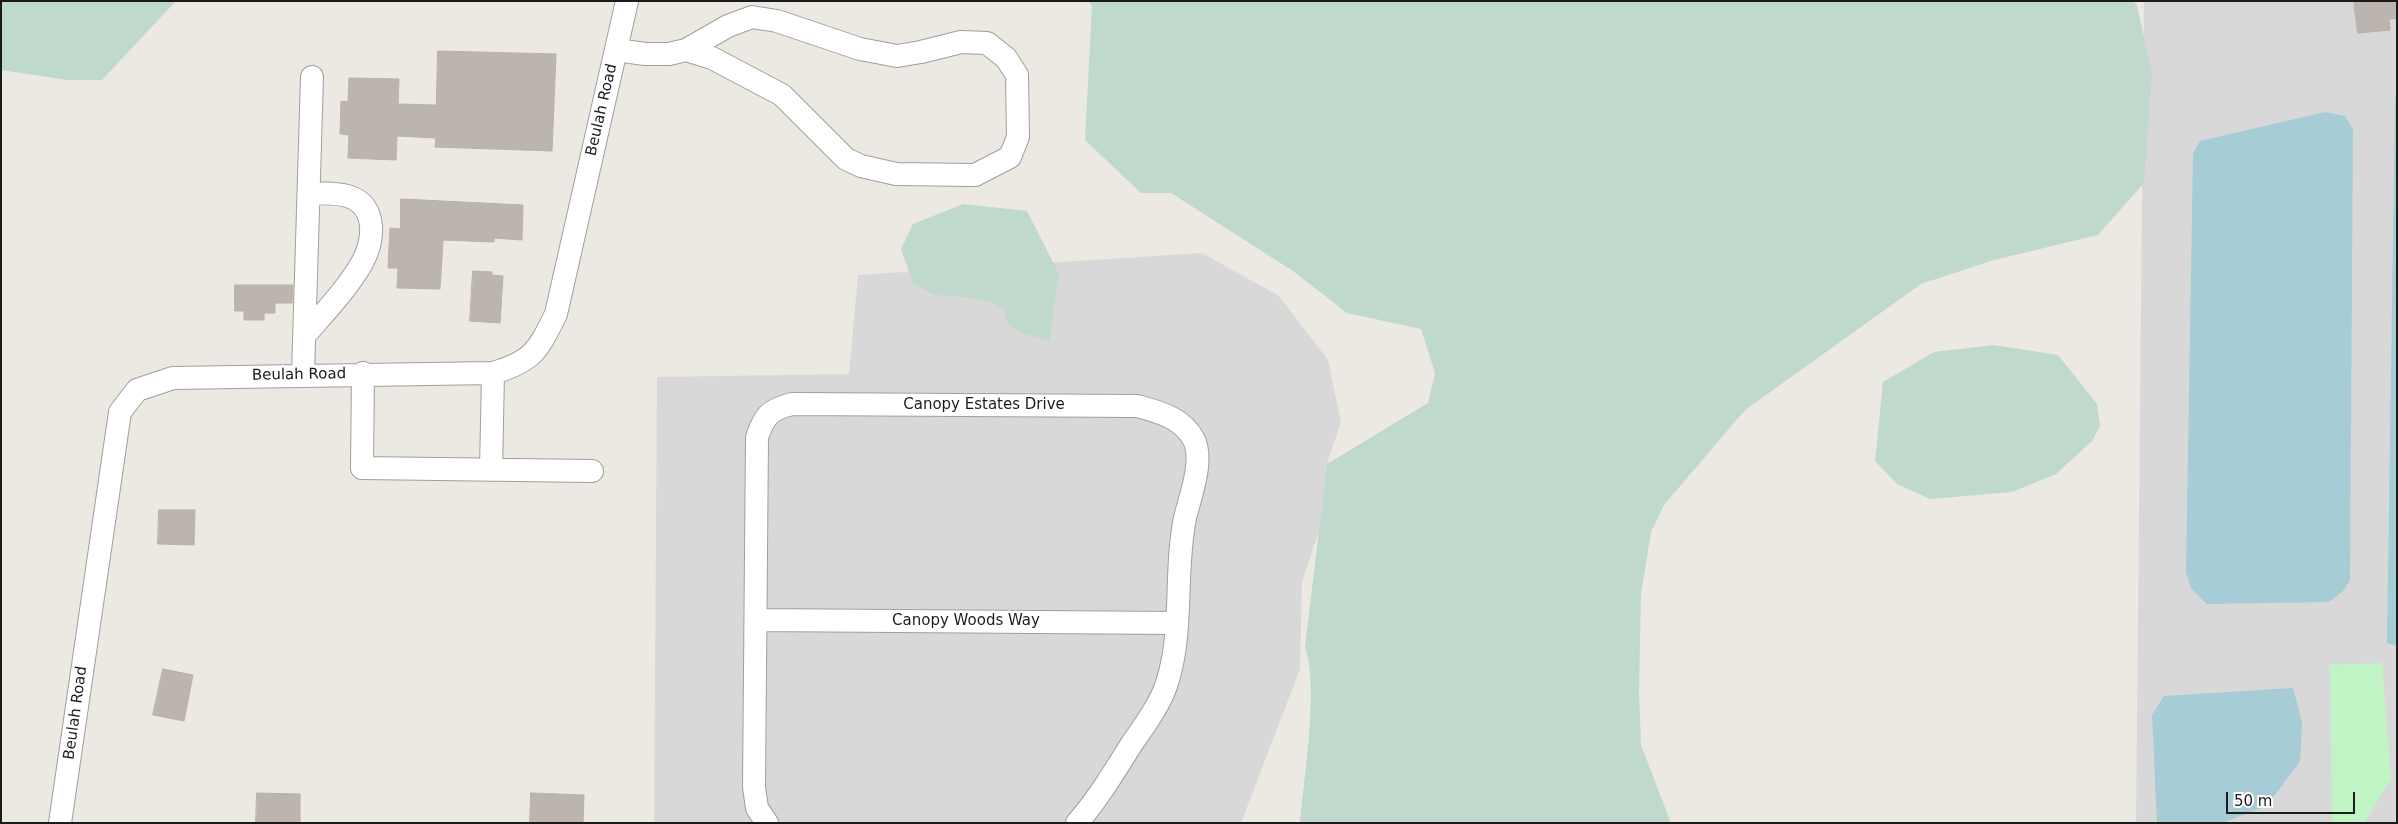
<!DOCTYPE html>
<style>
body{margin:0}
#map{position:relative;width:2398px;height:824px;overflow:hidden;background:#ece8e2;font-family:"DejaVu Sans",sans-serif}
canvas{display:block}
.frame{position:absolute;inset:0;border:2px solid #1b1b1b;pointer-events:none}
.scale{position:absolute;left:2226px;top:792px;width:129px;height:22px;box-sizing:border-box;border:2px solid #1b1b1b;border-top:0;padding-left:6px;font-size:15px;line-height:18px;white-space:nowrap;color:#1b1b1b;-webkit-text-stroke:4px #fff;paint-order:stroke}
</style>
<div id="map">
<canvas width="2398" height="824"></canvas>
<div class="frame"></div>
<div class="scale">50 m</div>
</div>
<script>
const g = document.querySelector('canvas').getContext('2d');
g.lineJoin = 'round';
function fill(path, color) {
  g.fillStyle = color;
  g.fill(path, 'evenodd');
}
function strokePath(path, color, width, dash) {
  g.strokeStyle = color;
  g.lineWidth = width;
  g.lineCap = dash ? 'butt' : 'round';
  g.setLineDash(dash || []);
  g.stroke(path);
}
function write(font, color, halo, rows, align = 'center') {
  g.font = font + ' "DejaVu Sans",sans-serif';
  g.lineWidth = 4.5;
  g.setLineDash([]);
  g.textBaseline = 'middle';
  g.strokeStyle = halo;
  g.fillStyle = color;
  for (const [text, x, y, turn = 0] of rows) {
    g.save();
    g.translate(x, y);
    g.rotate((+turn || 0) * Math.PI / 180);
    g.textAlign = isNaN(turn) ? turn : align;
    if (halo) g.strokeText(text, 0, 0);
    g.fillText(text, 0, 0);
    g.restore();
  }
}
const residential = new Path2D(`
 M2144,1H2397V823H2136Z
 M1202,253L1279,296L1328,360L1341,422L1327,464L1320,528L1302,582L1300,669L1241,823H654L657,377L849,374L858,275Z`);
const wetland = new Path2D(`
 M1,1H176L102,80H68L1,70Z
 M1088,1H2133L2137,5L2152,74L2144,183L2098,235L1994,260L1921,284L1745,410L1664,505L1651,532L1641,594L1639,692L1641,745L1671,823H1300C1304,778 1319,687 1305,647L1327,464L1428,403L1435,373L1421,329L1347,313L1293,271L1171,193H1141L1085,140L1092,6Z
 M963,204L1027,211L1059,274L1049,341L1024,334L1009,325L1003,308L991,302L967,297L934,295L913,284L901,249L913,224Z
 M1994,345L2058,355L2097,404L2100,426L2092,441L2056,474L2012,492L1930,499L1897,484L1875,461L1883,382L1934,352Z`);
const park = new Path2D(`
 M2382,663L2391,779L2364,823H2332L2330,665Z`);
const water = new Path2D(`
 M2395,97H2397V646L2387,643Z
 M2325,112L2345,116L2353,129L2350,580L2344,590L2329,602L2207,604L2191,588L2186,572L2193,153L2200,141Z
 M2293,688L2302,722L2300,761L2267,806L2222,823H2157L2152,715L2164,696Z`);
const building = new Path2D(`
 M2354,1H2397V18L2389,19L2390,30L2358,33Z
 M438,51L556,54L552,151L435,147L436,138L397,136L396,160L348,158L349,135L340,134L341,101L348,102L349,78L399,79L398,104L436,105Z
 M401,199L523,205L522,240L494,238V242L443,240L440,289L397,288L398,268H388L390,228L400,229Z
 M473,271L492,272V275L503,276L500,323L470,321Z
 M235,285H293L292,303H275V313H264V320H244V311H235Z
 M159,510H195L194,545L158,544Z
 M163,669L193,675L184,721L153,715Z
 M257,793L300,794V823H256Z
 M531,793L584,795L583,823H530Z`);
const minor = new Path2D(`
 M616,50L645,54H669L686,50L712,58L782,95L846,159L861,166L896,174L975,175L1010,157L1018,137L1017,75L1006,58L987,43L961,42L921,52L897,56L860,49L777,21L752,17L728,26L686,50
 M305,335C325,312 347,289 362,263C368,252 372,239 371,226C368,192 336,192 309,194
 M363,373L362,468L592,471
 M303,375L312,77
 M491,470L493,373
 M756,620L1177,623
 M60,823L120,412L137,390L173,378L493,373C534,361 538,350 556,314L627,1
 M767,823L757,808L754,787L757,437C765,415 769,410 792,404L1137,406C1159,412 1183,418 1194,440C1204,461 1190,497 1185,518C1174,572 1184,630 1167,683C1160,705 1144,726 1131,745C1114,772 1098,799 1077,823`);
const streetNames = [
 ["Beulah Road",602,110,-77],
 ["Beulah Road",299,375,-1],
 ["Canopy Estates Drive",984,405],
 ["Canopy Woods Way",966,621],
 ["Beulah Road",76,713,-82]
];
fill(residential, '#d9d8d8');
fill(wetland, '#c0d9cd');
fill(park, '#c1f4c4');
fill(water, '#a6ccd6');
fill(building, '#bcb4af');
strokePath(building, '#bcafa6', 1);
strokePath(minor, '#9f9f9f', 24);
strokePath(minor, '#fff', 22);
write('15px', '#1b1b1b', '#fff', streetNames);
</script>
